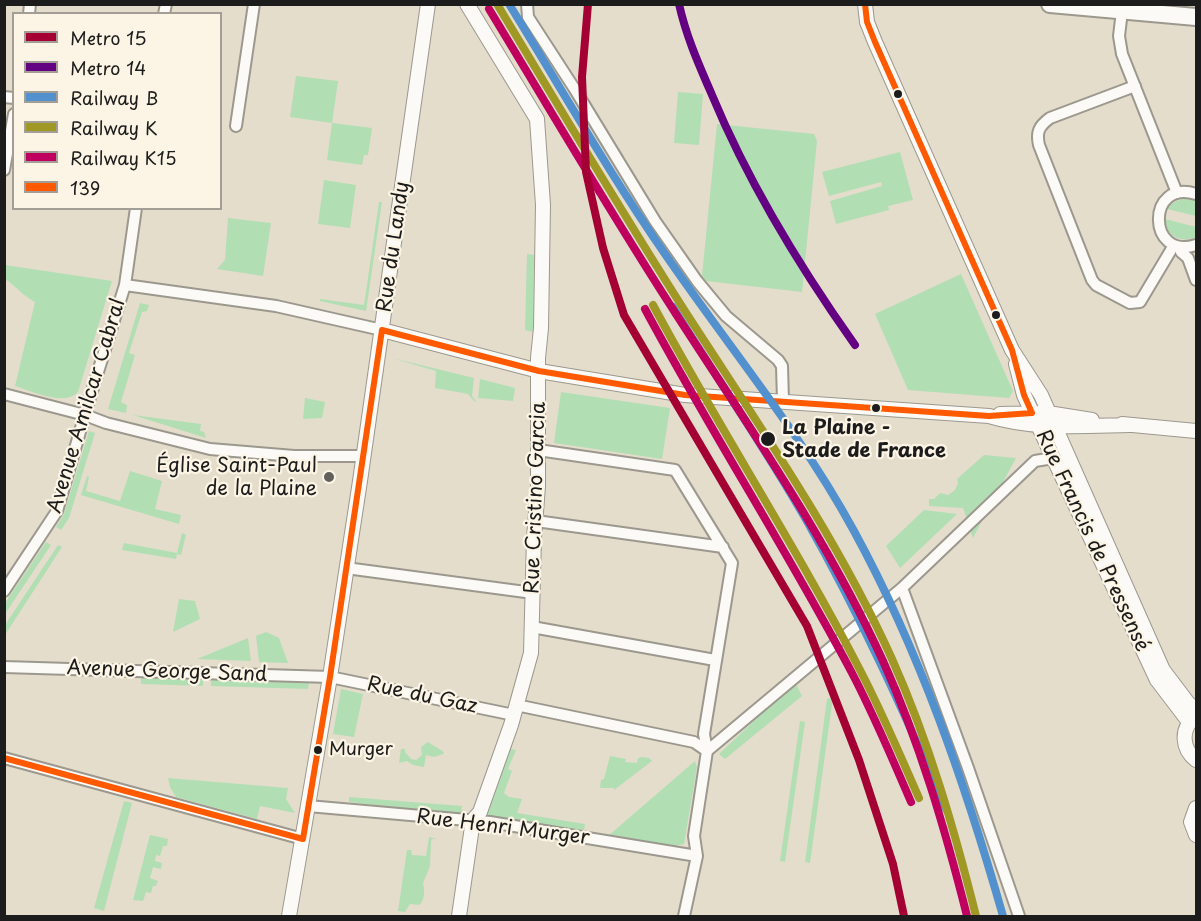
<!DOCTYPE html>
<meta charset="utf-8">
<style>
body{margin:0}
#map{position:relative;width:1201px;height:921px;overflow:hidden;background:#e4ddcc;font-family:"Playpen Sans",sans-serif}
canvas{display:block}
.frame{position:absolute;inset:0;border:6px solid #1c1c1c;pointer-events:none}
.legend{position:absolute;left:12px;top:12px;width:210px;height:198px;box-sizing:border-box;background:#fcf5e5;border:2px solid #a29e95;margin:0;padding:8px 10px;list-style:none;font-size:18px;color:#1c1c1c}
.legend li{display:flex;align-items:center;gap:12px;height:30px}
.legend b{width:30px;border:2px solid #a29e95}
</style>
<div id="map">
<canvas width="1201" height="921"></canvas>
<div class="frame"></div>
<ul class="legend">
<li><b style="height:8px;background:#a50034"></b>Metro 15</li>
<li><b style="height:8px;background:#640082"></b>Metro 14</li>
<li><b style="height:8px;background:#5291ce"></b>Railway B</li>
<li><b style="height:8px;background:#9f9825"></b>Railway K</li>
<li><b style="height:8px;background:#bf005f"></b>Railway K15</li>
<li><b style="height:8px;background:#ff5a00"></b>139</li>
</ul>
</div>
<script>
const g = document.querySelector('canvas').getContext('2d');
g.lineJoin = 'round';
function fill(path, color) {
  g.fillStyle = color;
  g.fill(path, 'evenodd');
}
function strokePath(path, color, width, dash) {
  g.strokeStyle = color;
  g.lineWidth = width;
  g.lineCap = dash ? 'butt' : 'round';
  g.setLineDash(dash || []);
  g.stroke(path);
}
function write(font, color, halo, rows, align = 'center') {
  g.font = font + ' "Playpen Sans",sans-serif';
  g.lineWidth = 4.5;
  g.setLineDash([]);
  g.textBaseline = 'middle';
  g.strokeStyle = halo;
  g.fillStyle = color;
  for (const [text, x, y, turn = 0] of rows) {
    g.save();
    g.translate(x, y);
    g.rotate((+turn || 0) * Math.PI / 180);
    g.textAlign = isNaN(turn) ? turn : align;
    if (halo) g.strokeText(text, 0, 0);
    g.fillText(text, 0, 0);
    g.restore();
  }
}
const green = new Path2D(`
 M296,76L338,81L332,123L372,128L368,155H364L362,165L327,160L332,123L290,117Z
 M678,92L703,94L699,145L674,143Z
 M717,124L814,134L817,141L802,292L706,281L702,276Z
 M900,152L913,200L888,206L889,210L836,224L830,201L882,186L881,182L829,196L822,172Z
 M324,180L356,185L350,228L318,224Z
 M1183,198L1196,201V216L1167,209L1169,205Z
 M379,202H382L366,311L320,301V299L364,305Z
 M228,218L271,223L263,276L217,269L225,260Z
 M1165,219L1196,227V237C1181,243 1166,237 1165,219Z
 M527,254L534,255L533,332L525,330Z
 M5,265L112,281L78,392C64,407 32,391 15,386L35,302C23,296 16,286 5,279Z
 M961,274L1013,391L1009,398L908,390L875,314Z
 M140,303L149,305L147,311L142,312L129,353L135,355L121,402L127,405L126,413L108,409Z
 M392,358L474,378L472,396L476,401L475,402L468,394L435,388L436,371Z
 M480,379L515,388L513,401L478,398Z
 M561,392L670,408L662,459L554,443Z
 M305,398L325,402L322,418L303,419Z
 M133,415L201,424L200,431L204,432L206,438Z
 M89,431L95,433L69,518L61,530L56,527L64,514Z
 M984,455L1016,458L973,538L963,508L929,506V499H934L940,493L948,495L955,490L958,483L957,479Z
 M130,471L162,481L155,509L181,515L179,524L81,495L87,476L89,477L86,491L120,501Z
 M924,510L957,514L900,568L886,546Z
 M182,533L186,535L181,555L177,554L176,559L122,550L124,543L177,553Z
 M46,542L51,545L5,614V603Z
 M58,545L62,547L5,635V625Z
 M179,599L195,601L200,619L173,632Z
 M266,632L279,638L288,663L259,662L256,636Z
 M248,638L251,661L197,659Z
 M141,677L203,679V686L141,684Z
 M211,679L309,682L308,689L211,686Z
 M795,682L802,696L725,759L719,754Z
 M341,689L363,694L354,737L333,734Z
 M833,697L810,863L805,862L827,699Z
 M800,721L805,722L785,862L780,861Z
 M512,739L513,740L511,749L516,750L508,769L512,771L504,793L509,797L522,799L517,813L585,824L584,831L488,815L487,811Z
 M428,742L444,752L443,754L434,757L426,755L424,767L413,765L407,761L399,763L401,749H405V752L411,759L416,760L422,755L421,747Z
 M610,756L626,759L625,762L637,763L638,758L642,757L649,758L652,761L614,790V788H600L601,780L604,779Z
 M695,761L697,767L684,844L675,846L608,836Z
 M168,778L288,788L286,799L295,813L260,806L257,819L176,797L170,787Z
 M349,797L462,806L461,816L349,802Z
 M124,801L132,803L104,911L94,908Z
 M150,835L168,839L167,846H163L160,856L156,855L155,861L162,863L161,869L153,867L150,878L158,881L156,886H153L151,893L146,892L143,901L133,900Z
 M429,837L437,839H432L431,842L430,866L423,883C425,890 425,900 419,905L410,904L405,912L398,911L407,850H411L412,855L426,856Z`);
const street = new Path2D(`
 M527,4L528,17L574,88L655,221L697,281L726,316L778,360L782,366L783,401
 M1122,11L1119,36L1122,54L1177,193
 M29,14L30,4
 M164,14L166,4
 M1135,86L1050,118C1039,126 1036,132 1039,145L1092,280L1096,285L1130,303L1140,302L1174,245
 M4,97L14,98
 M236,126L254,4
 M4,170L14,114
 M1196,194C1146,178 1147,261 1196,245
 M1180,247L1181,252L1188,258L1196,280
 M125,285L276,306L382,330
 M4,394L85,415L106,423L210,449L294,456H363
 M538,450L675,470L732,563L704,734L707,751L694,836L697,856L684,916
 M536,521L723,547
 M346,568L533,593
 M902,588L968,768L1019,916
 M4,591L57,511L88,404L125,285L136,208
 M532,627L715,660
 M4,667L330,677L514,715
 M516,705L694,742L707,751
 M707,751L902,588L1035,461L1053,458
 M4,758L303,839
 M308,806L490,822L697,856`);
const secondary = new Path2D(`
 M865,4L867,22L875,42L1012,350L1041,395L1163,670L1188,703L1196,710
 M382,330L539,371L685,395L989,416C1035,430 1082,426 1129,425
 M1016,364L1024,395L1157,680L1189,722
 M1000,414L1048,413L1092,420
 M1122,424L1196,431
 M1195,717C1180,729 1182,749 1196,760
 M1196,808L1191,822L1196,835
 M289,916L330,677L360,481L428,4
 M459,916L473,820L480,812L511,725L531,653L534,538L538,486V358L541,328L543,205L537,119L467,4`);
const primary = new Path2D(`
 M1050,4L1196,17`);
const bus1 = new Path2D(`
 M382,330L539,371L685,395L989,416L1032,413L1024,395L1012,350L875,42L867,22L865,4
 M4,758L303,839
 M303,839L330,677L382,330`);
const rail1 = new Path2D(`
 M509,4C561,88 609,173 665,254C728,346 800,432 854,531C920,652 965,783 1003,916
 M673,307C717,379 766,449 808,523C860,615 904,712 946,809`);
const rail2 = new Path2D(`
 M497,4C561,110 624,216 690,319C762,430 838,539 892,659C929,742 954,828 976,916
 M653,305C719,428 796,546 860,670C882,712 900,755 919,798`);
const rail3 = new Path2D(`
 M489,9C551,111 611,214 676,314C749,427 827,538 883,661C920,743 945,829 967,916
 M645,309C711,432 787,550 852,673C874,715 892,758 911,802`);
const metro1 = new Path2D(`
 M588,4L582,77L586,172L603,248L624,315L807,626L859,760L893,864L904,916`);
const metro2 = new Path2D(`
 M679,4C686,36 699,65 712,95C749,184 799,266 855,345`);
const markers = [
 [898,94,5,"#1c1c1c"],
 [996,315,5,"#1c1c1c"],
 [876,408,5,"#1c1c1c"],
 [768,439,8,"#1c1c1c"],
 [329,477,6,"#62605a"],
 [318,750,5,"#1c1c1c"]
];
const busNames = [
 ["Murger",329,750]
];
const streetNames = [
 ["Rue du Landy",394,247,-82],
 ["Avenue Amilcar Cabral",87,406,-73],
 ["Rue Cristino Garcia",536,498,-88],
 ["Rue Francis de Pressensé",1092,541,65],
 ["Avenue George Sand",167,672,2],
 ["Rue du Gaz",422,696,12],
 ["Rue Henri Murger",503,828,7]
];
const stopNames = [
 ["La Plaine -",782,428],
 ["Stade de France",782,451]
];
const poiNames = [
 ["Église Saint-Paul",317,466],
 ["de la Plaine",317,489]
];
fill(green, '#b2deb4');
strokePath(street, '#9c988e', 14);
strokePath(secondary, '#9c988e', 16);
strokePath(primary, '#9c988e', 20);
strokePath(street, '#fbfaf7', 10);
strokePath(secondary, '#fbfaf7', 14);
strokePath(primary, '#fbfaf7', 16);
strokePath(bus1, '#ff5a00', 6);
strokePath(rail1, '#5291ce', 8);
strokePath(rail2, '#9f9825', 8);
strokePath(rail3, '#bf005f', 8);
strokePath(metro1, '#a50034', 8);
strokePath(metro2, '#640082', 8);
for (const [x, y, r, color] of markers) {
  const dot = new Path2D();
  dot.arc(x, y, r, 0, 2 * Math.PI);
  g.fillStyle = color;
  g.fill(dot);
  strokePath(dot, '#fcf5e5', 2);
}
write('18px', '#1c1c1c', '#fcf5e5', busNames, 'left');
write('20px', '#1c1c1c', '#fcf5e5', streetNames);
write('bold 20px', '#1c1c1c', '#fcf5e5', stopNames, 'left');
write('20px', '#1c1c1c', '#fcf5e5', poiNames, 'right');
</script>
